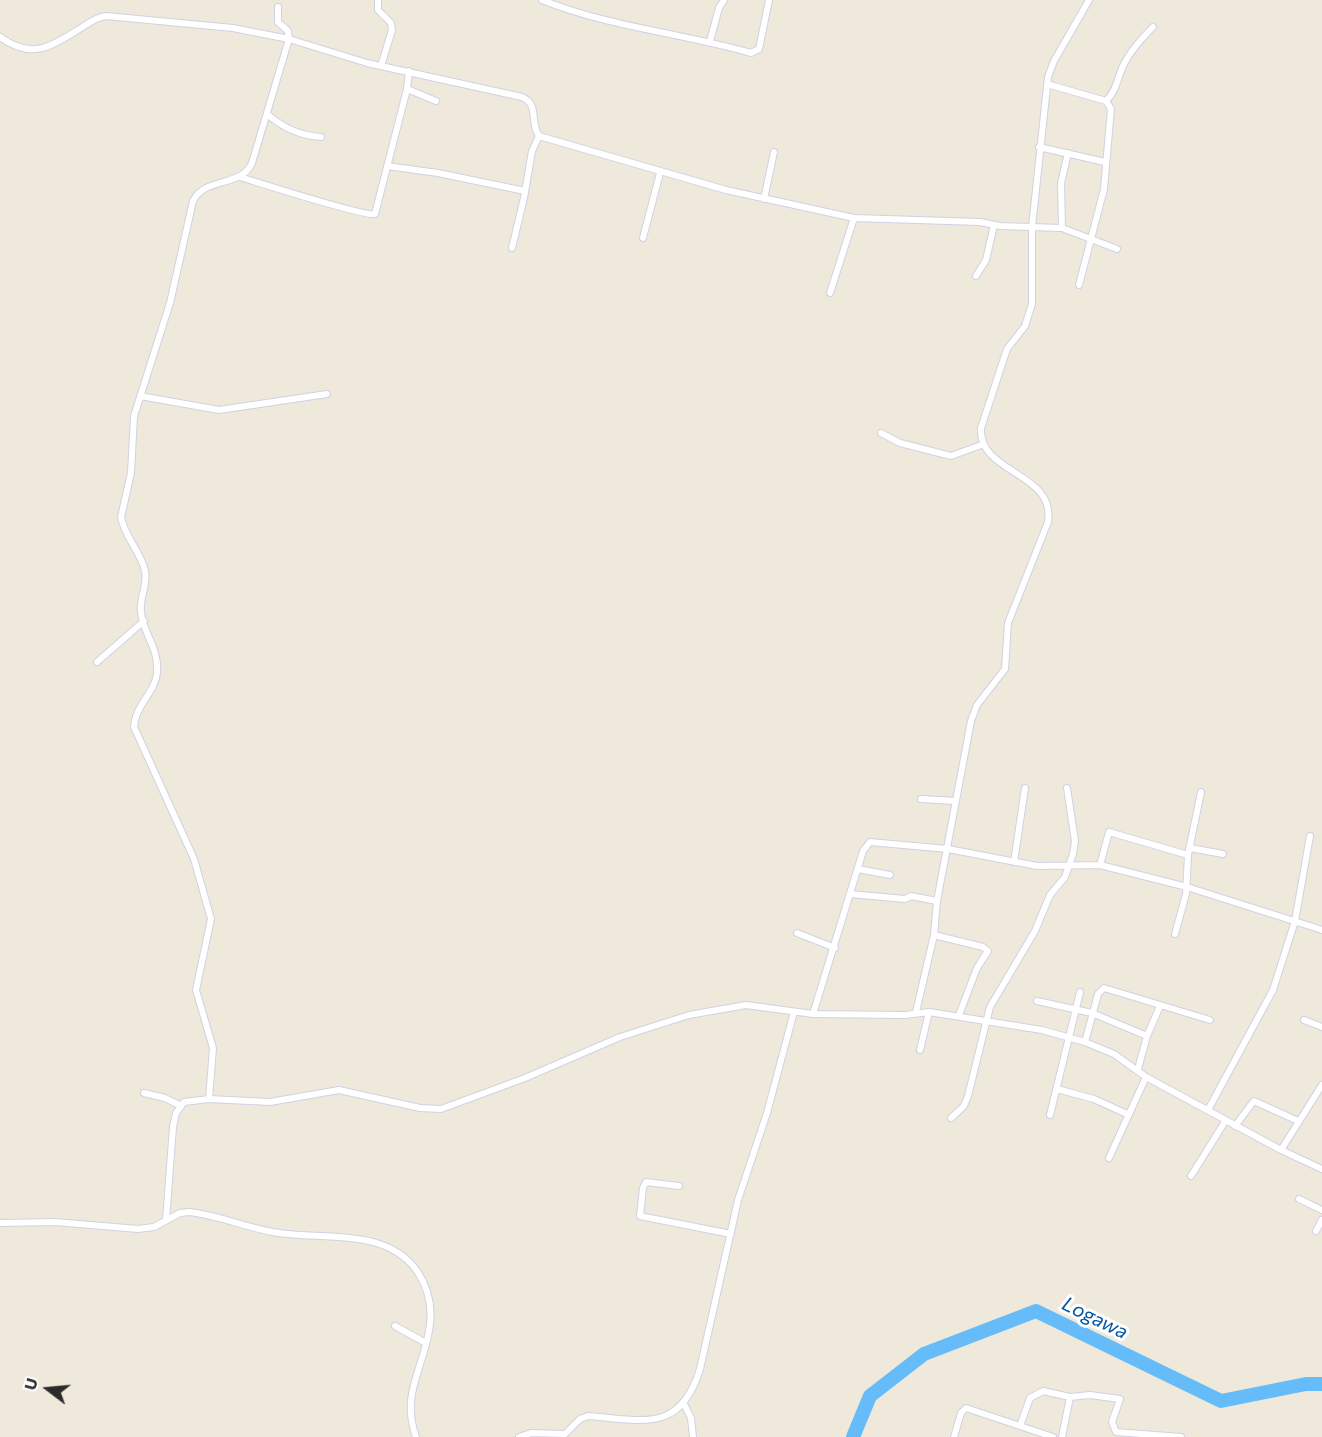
<!DOCTYPE html>
<style>
body{margin:0}
#map{position:relative;width:1322px;height:1437px;overflow:hidden;background:#eee9db;font-family:Commissioner,sans-serif}
canvas{display:block}
.north{position:absolute;left:18px;top:1359px;width:60px;height:60px;-webkit-text-stroke:4px #fff;paint-order:stroke;rotate:286deg;font-size:16px;font-weight:700;line-height:24px;text-align:center;color:#2b2b2b}
.north::after{content:'';display:block;margin:auto;width:21px;height:27px;background:#2b2b2b;clip-path:polygon(50% 0,100% 100%,50% 72%,0 100%)}
</style>
<div id="map">
<canvas width="1322" height="1437"></canvas>
<div class="north">U</div>
</div>
<script>
const g = document.querySelector('canvas').getContext('2d');
g.lineJoin = 'round';
function strokePath(path, color, width, dash) {
  g.strokeStyle = color;
  g.lineWidth = width;
  g.lineCap = dash ? 'butt' : 'round';
  g.setLineDash(dash || []);
  g.stroke(path);
}
function write(font, color, halo, rows, align = 'center') {
  g.font = font + ' Commissioner,sans-serif';
  g.lineWidth = 6;
  g.setLineDash([]);
  g.textBaseline = 'middle';
  g.strokeStyle = halo;
  g.fillStyle = color;
  for (const [text, x, y, turn = 0] of rows) {
    g.save();
    g.translate(x, y);
    g.rotate((+turn || 0) * Math.PI / 180);
    g.textAlign = isNaN(turn) ? turn : align;
    if (halo) g.strokeText(text, 0, 0);
    g.fillText(text, 0, 0);
    g.restore();
  }
}
const river = new Path2D(`
 M853,1437L870,1396L924,1354L1036,1311L1221,1401L1306,1384H1322`);
const minor = new Path2D(`
 M378,0V10L391,23L392,30L381,66
 M542,0C609,27 681,33 751,53L759,49L769,0
 M0,37C32,60 50,47 81,28C89,23 96,17 106,16L233,28L289,39L367,63L522,97C540,105 529,122 539,136L726,190L854,218L980,222L1000,226L1062,228L1117,249
 M710,41L719,8L724,0
 M1047,84L1106,101L1111,109L1104,189L1079,285
 M407,89L436,101
 M1106,101C1116,92 1118,77 1123,66C1130,51 1142,38 1153,27
 M267,114C282,127 301,136 321,137
 M1039,147L1105,162
 M387,166L438,173L525,191
 M240,177C260,183 365,217 375,214L407,89L409,71
 M764,199L774,152
 M1062,228L1061,183L1068,153
 M643,238L660,173
 M512,248L524,198L532,151L539,136
 M976,276L986,260L994,225
 M830,293L854,218
 M140,396L219,410L327,394
 M881,433L900,443L951,456L984,444
 M97,662L144,621
 M921,799L956,801
 M1190,848L1223,854
 M1014,862L1025,788
 M1100,865L1109,832L1188,855
 M858,869L890,875
 M850,894L905,899L911,896L937,901
 M797,933L835,948
 M1175,934L1186,894L1188,855L1201,792
 M934,935L983,947L988,951L977,968L959,1015
 M1037,1001L1092,1013L1147,1036
 M916,1012L934,935L937,901L971,721L977,705L1005,669L1008,623L1048,522C1056,472 978,474 981,428L1007,349L1025,326L1032,304V227L1048,77L1054,61L1089,0
 M813,1014L863,851L870,842L948,849L1037,866L1100,865L1187,887L1322,930
 M1304,1020L1322,1027
 M1085,1042L1098,994L1104,988L1210,1020
 M920,1050L929,1012
 M1138,1069L1147,1036L1160,1006
 M1057,1089L1094,1099L1127,1114
 M144,1093L165,1098L181,1106
 M209,1099L213,1048L196,990L211,919L194,859L134,727C135,705 155,693 157,673C159,647 143,634 141,612C139,598 148,585 145,571C141,552 124,536 121,517L131,473L134,416L170,303L193,201C205,176 241,188 252,163L289,39L288,31L278,22V7
 M1208,1110L1273,990L1295,921L1310,836
 M1050,1115L1080,992
 M951,1118L964,1106L968,1096L990,1007L1035,931L1050,895L1065,877L1073,854L1075,841L1067,788
 M1235,1126L1254,1101L1298,1121
 M1281,1150L1322,1085
 M1109,1158L1146,1077
 M1191,1176L1226,1120
 M679,1186L646,1182L643,1188L640,1216L731,1234
 M1299,1199L1322,1210
 M166,1220L173,1127L176,1113L184,1102L209,1099L270,1102L339,1090L420,1108L441,1109L525,1078L620,1037L689,1015L746,1005L813,1014L905,1015L929,1012L1042,1030L1085,1042L1114,1054L1146,1077L1281,1150L1322,1169
 M0,1223L55,1222L138,1229L154,1227L180,1213L189,1212C217,1215 245,1227 273,1232C320,1241 385,1226 417,1271C429,1289 433,1310 429,1331C422,1371 401,1395 416,1437
 M1316,1231L1322,1220
 M395,1326L426,1343
 M684,1404L691,1418L693,1437
 M1020,1426L1053,1437
 M519,1437L531,1433L565,1434L580,1419L588,1416C643,1420 680,1434 700,1369L738,1200L767,1113L794,1012
 M954,1437L961,1413L966,1408L1020,1426L1030,1398L1043,1391L1070,1397L1090,1395L1120,1399L1112,1422L1116,1432L1181,1437
 M1062,1437L1070,1397`);
const waterNames = [
 ["Logawa",1095,1318,26]
];
strokePath(river, '#66bcf9', 14);
strokePath(minor, '#d1d1e5', 8);
strokePath(minor, '#fff', 6);
write('italic 20px', '#0257a7', '#fff', waterNames);
</script>
